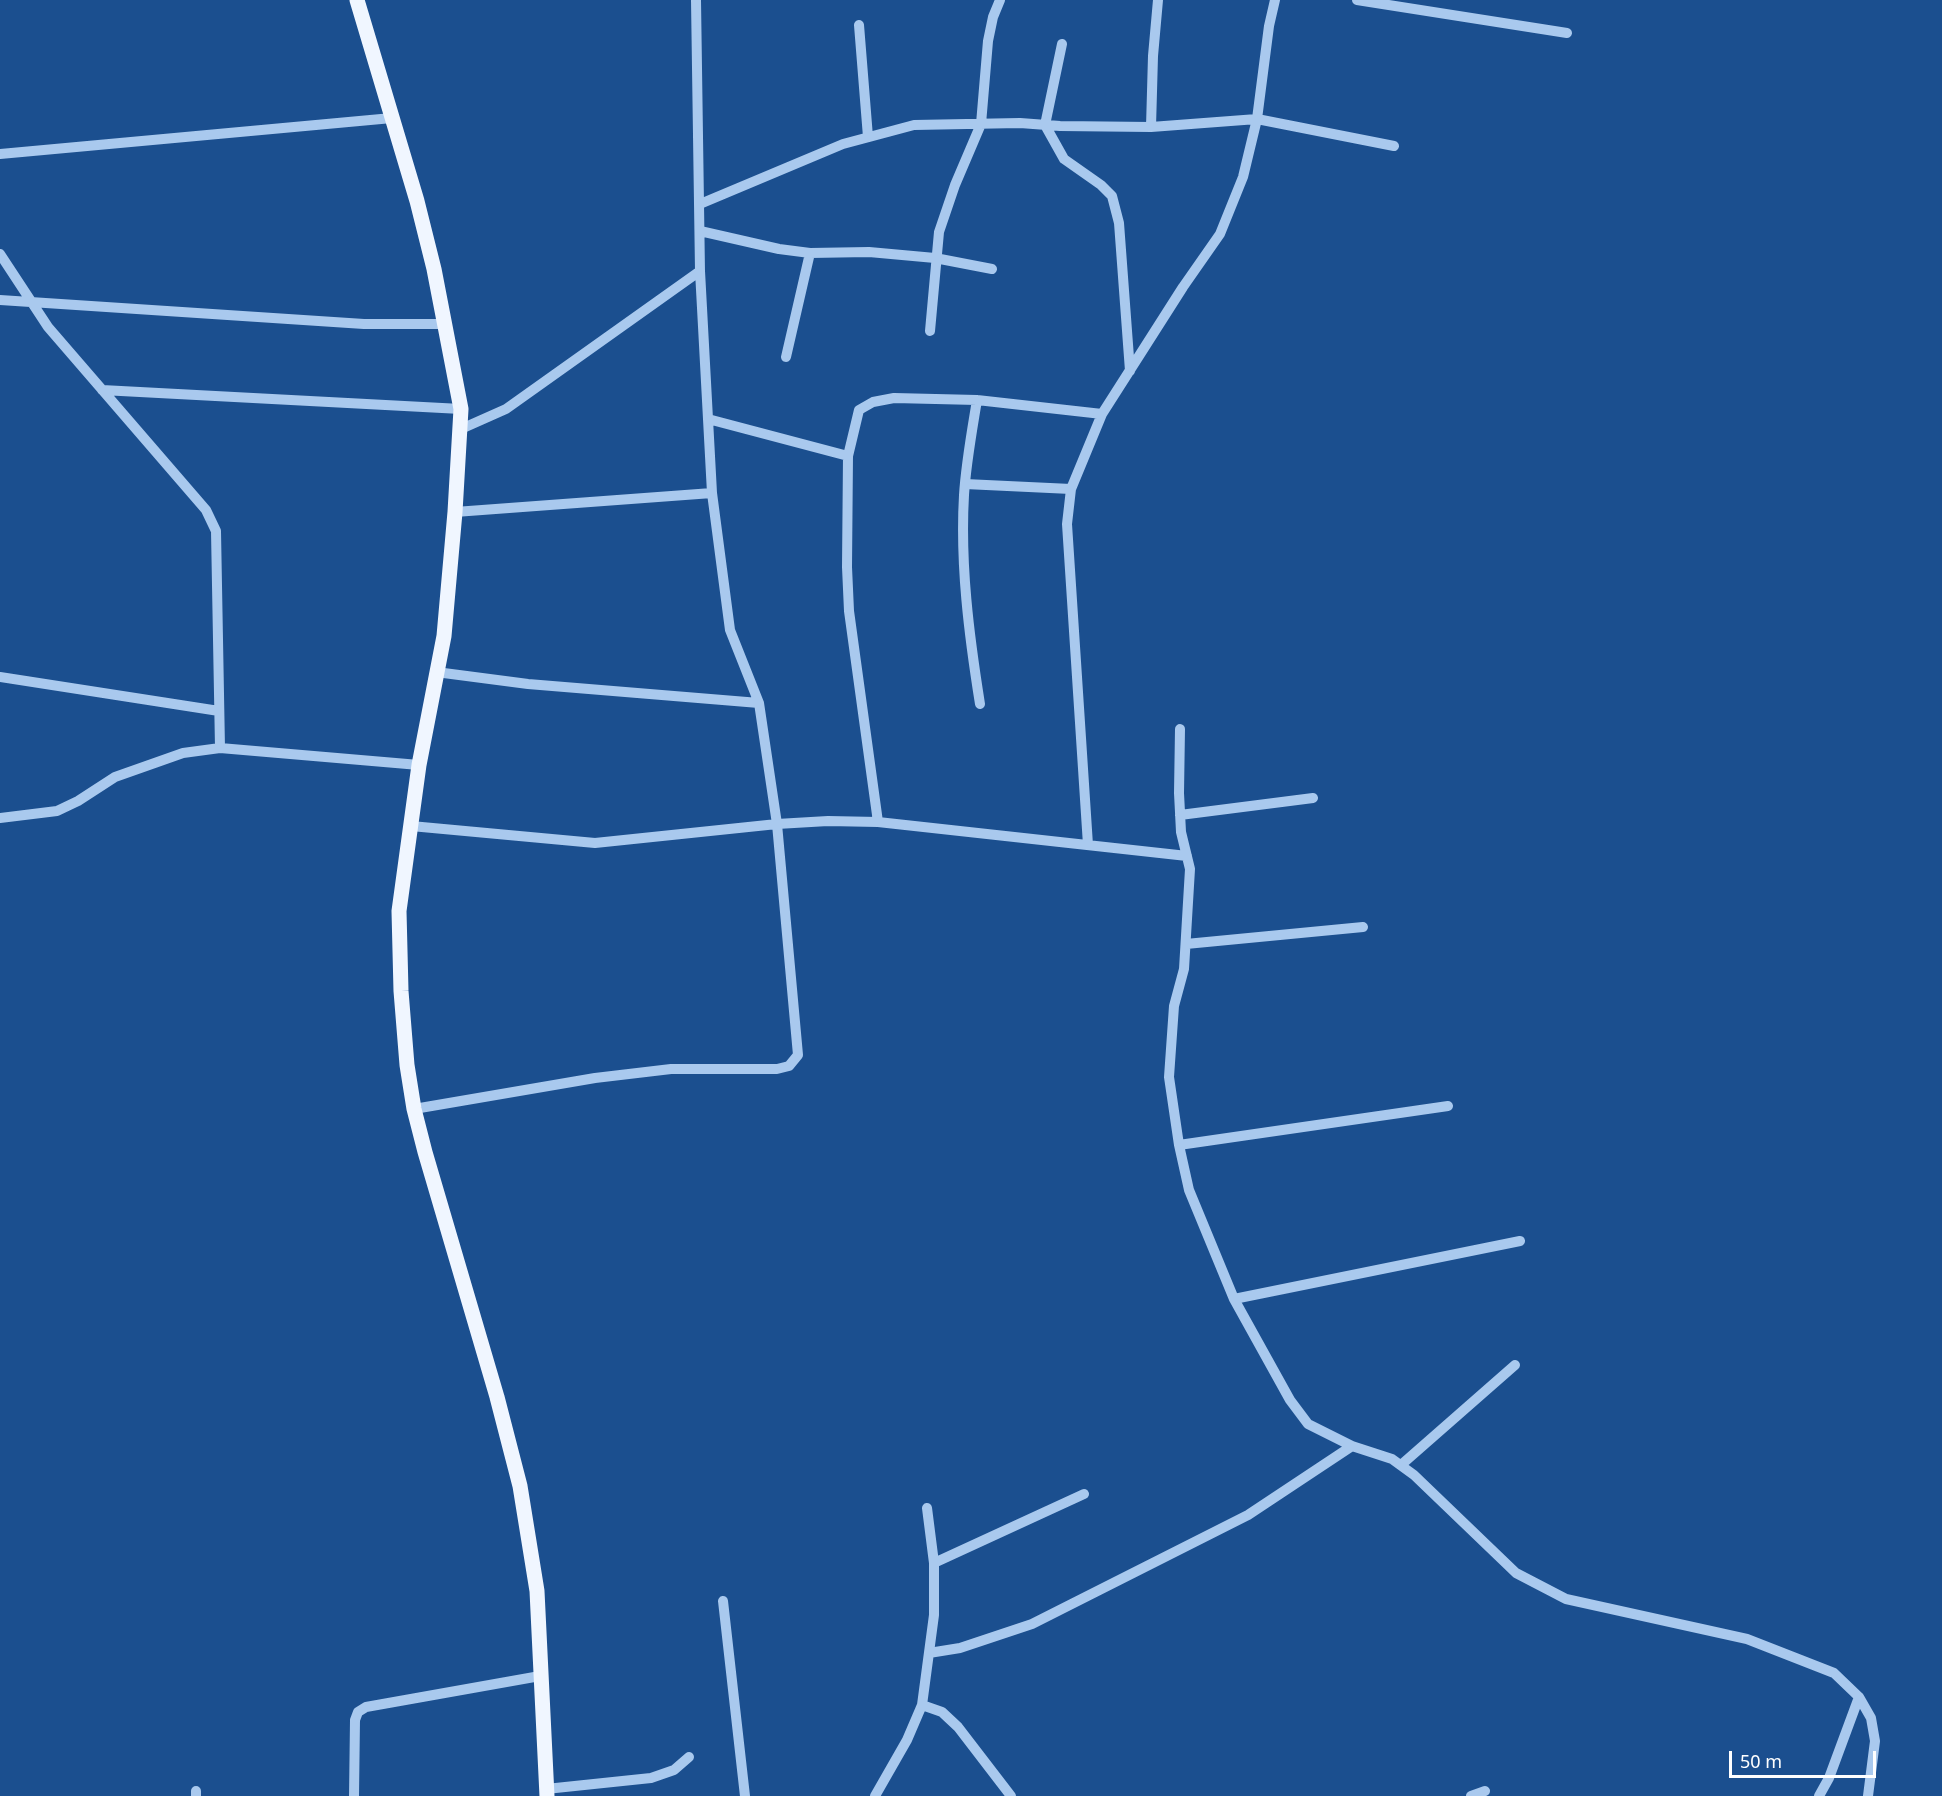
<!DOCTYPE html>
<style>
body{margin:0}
#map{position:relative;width:1942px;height:1796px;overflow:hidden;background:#1b4f8f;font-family:"Noto Sans",sans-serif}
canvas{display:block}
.scale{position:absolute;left:1729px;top:1751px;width:147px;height:27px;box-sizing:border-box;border:3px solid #fff;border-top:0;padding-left:8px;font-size:18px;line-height:21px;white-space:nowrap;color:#fff;-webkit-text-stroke:4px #1b4f8f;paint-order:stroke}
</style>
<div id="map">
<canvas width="1942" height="1796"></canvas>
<div class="scale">50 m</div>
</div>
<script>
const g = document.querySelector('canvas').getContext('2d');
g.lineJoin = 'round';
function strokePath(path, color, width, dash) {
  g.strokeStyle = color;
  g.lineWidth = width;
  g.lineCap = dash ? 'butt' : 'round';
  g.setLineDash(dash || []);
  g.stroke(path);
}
const minor = new Path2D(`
 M1357,0L1567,33
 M859,25L868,137
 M1062,44L1045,125L1064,159L1101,185L1112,196L1119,223L1130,371
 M1151,127L1153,56L1158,0
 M0,154L392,118
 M700,204L843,144L914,125L1020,123L1060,126L1151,127L1257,119L1394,146
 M700,231L779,249L810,253L869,252L935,258L992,269
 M0,254L48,327L206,510L216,531L220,748
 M0,300L364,324H444
 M930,331L939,232L955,185L981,124L988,41L993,17L1000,0
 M786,357L810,253
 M102,390L461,409
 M977,400C972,431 966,463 964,495C960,564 969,635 980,704
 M708,419L848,456
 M461,429L506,409L700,271
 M965,484L1071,489
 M455,512L712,493
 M436,672L528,684L759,703
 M0,677L219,711
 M1180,729L1179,793L1181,832L1190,869L1184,969L1174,1006L1169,1077L1179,1145L1189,1190L1234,1299L1290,1400L1308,1424L1352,1446L1392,1459L1414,1475L1516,1573L1566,1599L1747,1639L1834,1673L1859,1697L1871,1718L1875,1741L1868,1796
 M1180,815L1313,798
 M0,818L57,811L78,801L115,777L183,753L220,748L419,765
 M878,822L849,611L847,567L848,456L859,410L873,402L894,398L977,400L1102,414
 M411,826L595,843L777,824L828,821L878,822L1187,856
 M1088,845L1067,524L1071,489L1102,414L1183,287L1220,234L1243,177L1257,119L1269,26L1275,0
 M1186,944L1363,927
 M414,1109L595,1078L671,1069H777L789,1066L798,1055L777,824L759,703L730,630L712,493L700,271L696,0
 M1179,1145L1448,1106
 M1234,1299L1520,1241
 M1401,1465L1515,1365
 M934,1563L1084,1494
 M723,1601L745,1796
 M929,1653L960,1648L1032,1624L1248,1515L1352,1446
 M922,1705L934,1615V1563L927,1508
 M546,1789L651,1778L674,1770L689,1757
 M196,1796V1791
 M354,1796L355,1720L358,1712L366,1707L540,1676
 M875,1796L907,1740L922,1705L942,1712L958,1727L1011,1796
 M1471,1796L1485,1791
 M1819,1796L1829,1778L1859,1697`);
const major = new Path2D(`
 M357,0L417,201L434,269L461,409L455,512L444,636L419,765L399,911L401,991L407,1065L414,1109L425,1152L497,1397L520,1486L537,1591L547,1796`);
strokePath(minor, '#a9c9ee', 10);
strokePath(major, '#f0f6ff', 15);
</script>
